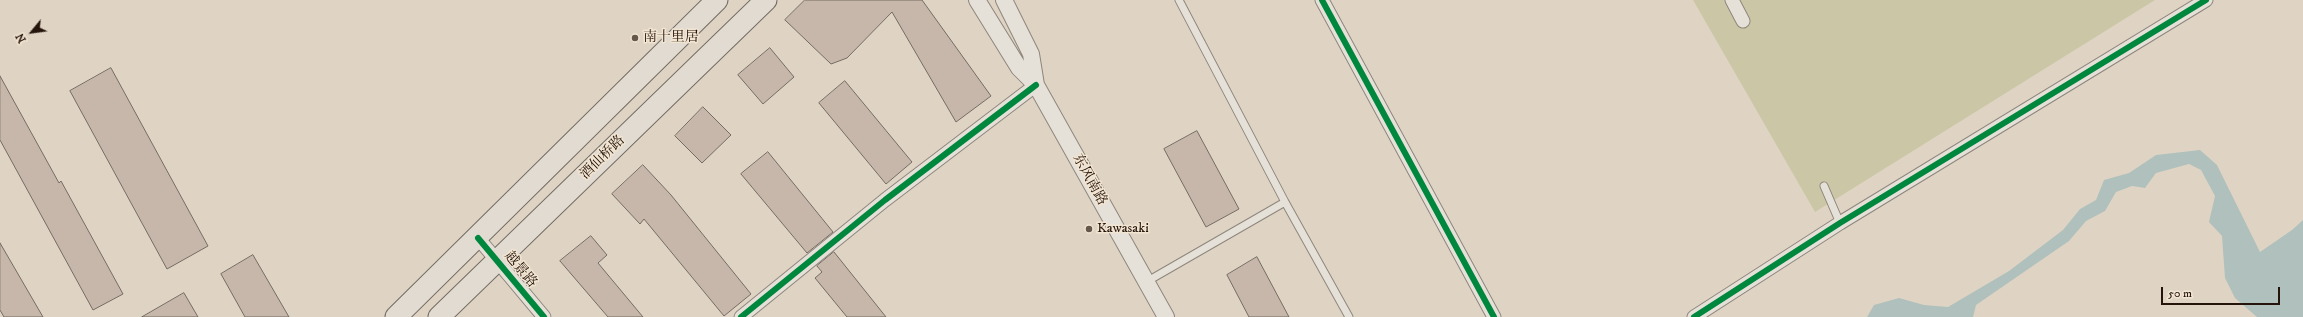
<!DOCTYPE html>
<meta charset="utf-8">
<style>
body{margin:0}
#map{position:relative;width:2303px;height:317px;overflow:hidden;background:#dfd4c4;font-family:"IM FELL DW Pica",serif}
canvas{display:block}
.north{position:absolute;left:12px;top:12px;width:40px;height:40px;-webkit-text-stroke:3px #f2e5d1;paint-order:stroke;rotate:241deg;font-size:11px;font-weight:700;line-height:16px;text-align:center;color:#25140c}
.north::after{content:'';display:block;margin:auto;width:14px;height:18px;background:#25140c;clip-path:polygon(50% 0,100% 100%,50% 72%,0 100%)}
.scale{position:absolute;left:2161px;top:287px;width:119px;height:18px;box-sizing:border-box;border:2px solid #25140c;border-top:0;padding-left:5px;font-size:12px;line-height:14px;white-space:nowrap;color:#25140c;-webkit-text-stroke:3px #f2e5d1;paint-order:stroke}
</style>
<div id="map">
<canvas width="2303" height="317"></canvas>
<div class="north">N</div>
<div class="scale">50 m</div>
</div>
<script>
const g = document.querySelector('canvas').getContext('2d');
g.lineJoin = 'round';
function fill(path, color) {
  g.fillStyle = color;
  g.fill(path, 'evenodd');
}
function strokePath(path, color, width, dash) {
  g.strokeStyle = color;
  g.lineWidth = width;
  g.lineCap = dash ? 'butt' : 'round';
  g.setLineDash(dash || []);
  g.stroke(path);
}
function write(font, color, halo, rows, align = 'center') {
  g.font = font + ' "IM FELL DW Pica","Noto Serif SC",serif';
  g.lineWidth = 3;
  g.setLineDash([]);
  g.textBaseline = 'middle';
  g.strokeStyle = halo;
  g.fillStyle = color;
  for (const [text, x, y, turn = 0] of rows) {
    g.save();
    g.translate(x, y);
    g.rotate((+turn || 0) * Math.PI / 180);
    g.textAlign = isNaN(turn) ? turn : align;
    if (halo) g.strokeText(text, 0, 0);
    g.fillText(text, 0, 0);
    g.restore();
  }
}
const green = new Path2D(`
 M1693,0H2155L1815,212Z`);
const water = new Path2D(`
 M2200,150L2217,165L2260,252L2292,230L2303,220V317H2257L2235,298L2225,278L2222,236L2209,222L2215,196L2201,170L2189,164L2156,173L2145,188L2132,186L2116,192L2105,211L2086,221L2069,241L1976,305L1973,317H1867L1874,305L1899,298L1924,305L1948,307L2009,271L2063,230L2080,209L2096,200L2104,180L2129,173L2156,155Z`);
const building = new Path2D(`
 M805,0H922L991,96L956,122L892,12L847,58L831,64L785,20Z
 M770,48L794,77L763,104L738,75Z
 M111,68L208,246L167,269L70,91Z
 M0,76L59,183L61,181L123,294L93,310L0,140Z
 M845,81L912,162L886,184L819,103Z
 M703,107L731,135L702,163L675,136Z
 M1197,131L1239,209L1206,227L1164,149Z
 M768,152L833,232L807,253L741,174Z
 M643,165L671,195L751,294L724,316L644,219L640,224L612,194Z
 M591,236L607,255L598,263L643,317H608L560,261Z
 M0,243L43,317H4L0,310Z
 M834,252L886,317H847L815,278L822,272L817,266Z
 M253,255L289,317H245L221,274Z
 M1257,257L1289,317H1249L1227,275Z
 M184,293L198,317H142Z`);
const service = new Path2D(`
 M1179,0L1285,202L1349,317
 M1824,186L1840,223
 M1146,282L1285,202`);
const minor = new Path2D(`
 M1322,0L1494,317
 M1732,0L1743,21
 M478,238L544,317
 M741,317L885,200L1036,85
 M1694,317L1840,223L2206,0`);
const tertiary = new Path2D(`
 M977,0L1019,68L1036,85L1166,317
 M1004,0L1031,54L1036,85`);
const primary = new Path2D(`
 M396,317L717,0
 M439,317L766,0`);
const cycleway = new Path2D(`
 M1322,0L1494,317
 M478,238L544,317
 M741,317L885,200L1036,85
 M1694,317L1840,223L2206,0`);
const markers = [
 [635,38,4,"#66574c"],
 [1089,229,4,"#66574c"]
];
const poiNames = [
 ["南十里居",643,38],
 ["Kawasaki",1097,229]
];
const streetNames = [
 ["酒仙桥路",603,158,-44],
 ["东风南路",1089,180,61],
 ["越景路",520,270,50]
];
fill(green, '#cbc7a6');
fill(water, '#b0c0bc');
fill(building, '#c7b7aa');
strokePath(building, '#746c63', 1);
strokePath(service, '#8e867c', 9);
strokePath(minor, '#8e867c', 15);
strokePath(tertiary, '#8e867c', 18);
strokePath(primary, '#746c63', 23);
strokePath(service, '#e6e1d8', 7);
strokePath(minor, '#e6e1d8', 13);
strokePath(tertiary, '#e6e1d8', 16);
strokePath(primary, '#e2dbd2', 21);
strokePath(cycleway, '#00873e', 6);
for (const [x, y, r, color] of markers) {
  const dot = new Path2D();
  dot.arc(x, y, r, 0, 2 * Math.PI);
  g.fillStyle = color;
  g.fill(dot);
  strokePath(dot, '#f2e5d1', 1.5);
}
write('14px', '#25140c', '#f2e5d1', poiNames, 'left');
write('14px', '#25140c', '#f2e5d1', streetNames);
</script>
